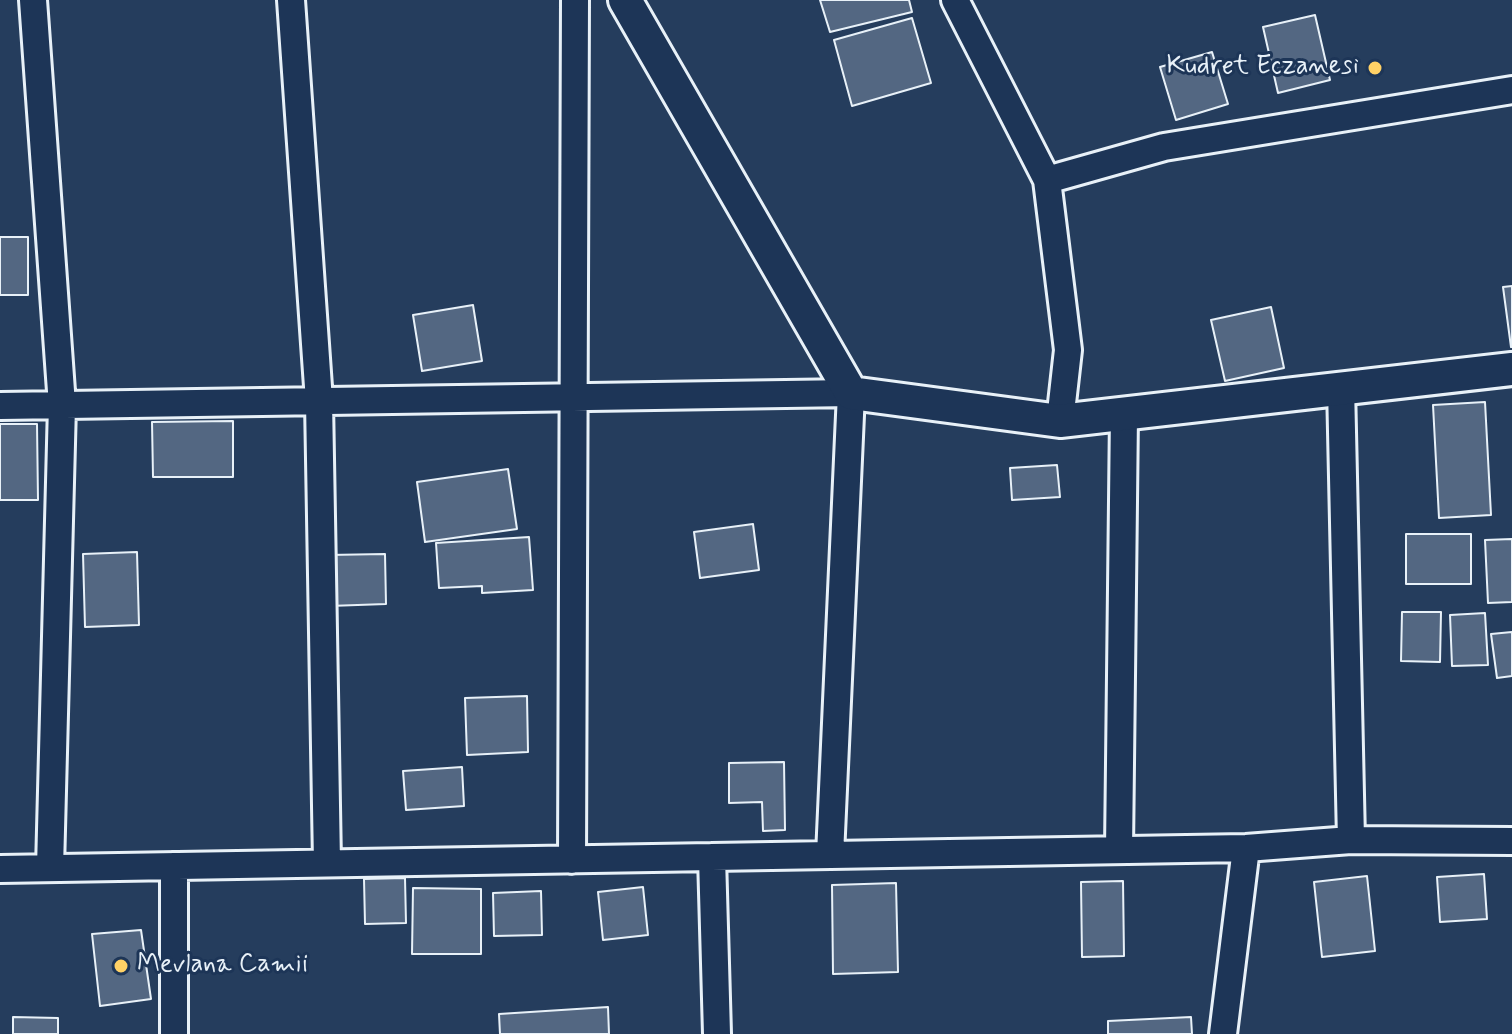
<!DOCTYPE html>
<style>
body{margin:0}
canvas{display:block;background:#253d5d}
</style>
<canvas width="1512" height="1034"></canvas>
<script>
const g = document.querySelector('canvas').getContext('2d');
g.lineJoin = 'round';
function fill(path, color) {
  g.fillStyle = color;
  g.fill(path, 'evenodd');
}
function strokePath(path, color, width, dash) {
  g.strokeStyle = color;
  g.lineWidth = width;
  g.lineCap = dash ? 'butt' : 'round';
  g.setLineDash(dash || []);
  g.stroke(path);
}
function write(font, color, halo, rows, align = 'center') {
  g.font = font + ' Mynerve,sans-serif';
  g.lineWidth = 6;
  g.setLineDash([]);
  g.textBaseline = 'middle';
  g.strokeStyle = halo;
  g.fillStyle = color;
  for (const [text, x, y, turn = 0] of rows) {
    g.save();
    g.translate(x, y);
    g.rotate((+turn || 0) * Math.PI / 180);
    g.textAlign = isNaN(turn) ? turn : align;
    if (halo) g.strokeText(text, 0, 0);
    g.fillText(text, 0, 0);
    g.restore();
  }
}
const building = new Path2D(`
 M820,0H909L912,12L830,32Z
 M1315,15L1330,80L1278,93L1263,27Z
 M912,18L931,83L852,106L834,40Z
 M1212,52L1228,104L1176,120L1160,67Z
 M0,237H28V295H0Z
 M1512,286V347H1511L1503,287Z
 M473,305L482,361L422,371L413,315Z
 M1271,307L1284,368L1225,381L1211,320Z
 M1485,402L1491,515L1439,518L1433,405Z
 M233,421V477H153L152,422Z
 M0,424H37L38,500H0Z
 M1057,465L1060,497L1012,500L1010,468Z
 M508,469L517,529L425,542L417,482Z
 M753,524L759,570L700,578L694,532Z
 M1406,534H1471V584H1406Z
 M529,537L533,590L482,593V586L439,588L436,543Z
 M1512,539V602L1488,603L1485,540Z
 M137,552L139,625L85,627L83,554Z
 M385,554L386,604L329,606L328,555Z
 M1402,612H1441L1440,662L1401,661Z
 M1485,613L1488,665L1452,666L1450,615Z
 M1512,632V676L1497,678L1491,634Z
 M527,696L528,752L467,755L465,698Z
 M784,762L785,830L763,831L762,802L729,803V763Z
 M462,767L464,806L406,810L403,771Z
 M1484,874L1487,919L1440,922L1437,877Z
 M1367,876L1375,951L1322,957L1314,882Z
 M405,878L406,923L365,924L364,879Z
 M1123,881L1124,956L1082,957L1081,882Z
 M896,883L898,972L833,974L832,885Z
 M643,887L648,935L603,940L598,892Z
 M413,888L481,889V954H412Z
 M541,891L542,935L494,936L493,893Z
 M141,930L151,999L100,1006L92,934Z
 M608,1007L609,1034H500L499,1014Z
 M13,1017L58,1018V1034H13Z
 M1191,1017L1192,1034H1108V1021Z`);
const minor = new Path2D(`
 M33,0L62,405L50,868
 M291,0L319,401L327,863
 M955,0L1047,180L1068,350L1060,421
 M1047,180L1164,147L1512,90
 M1341,386L1351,840
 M0,406L851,393L830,855
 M1119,850L1124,414
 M712,857L717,1034
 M572,860L575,0
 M174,866V1034
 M0,869L1246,848L1351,840L1512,841
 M1223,1034L1246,848`);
const tertiary = new Path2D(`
 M625,0L851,393L1060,421L1512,369`);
const markers = [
 [1375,68,8,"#ffd166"],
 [121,966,8,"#ffd166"]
];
const poiNames = [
 ["Kudret Eczanesi",1359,68],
 ["Mevlana Camii",137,966,"left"]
];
fill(building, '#536782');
strokePath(building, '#e8f1f8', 2);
strokePath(minor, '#e8f1f8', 32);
strokePath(tertiary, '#e8f1f8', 38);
strokePath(minor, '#1d3557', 26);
strokePath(tertiary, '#1d3557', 32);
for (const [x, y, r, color] of markers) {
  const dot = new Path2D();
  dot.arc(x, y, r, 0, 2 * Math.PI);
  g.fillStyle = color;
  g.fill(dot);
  strokePath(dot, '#1d3557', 3);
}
write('26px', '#e8f1f8', '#1d3557', poiNames, 'right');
</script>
